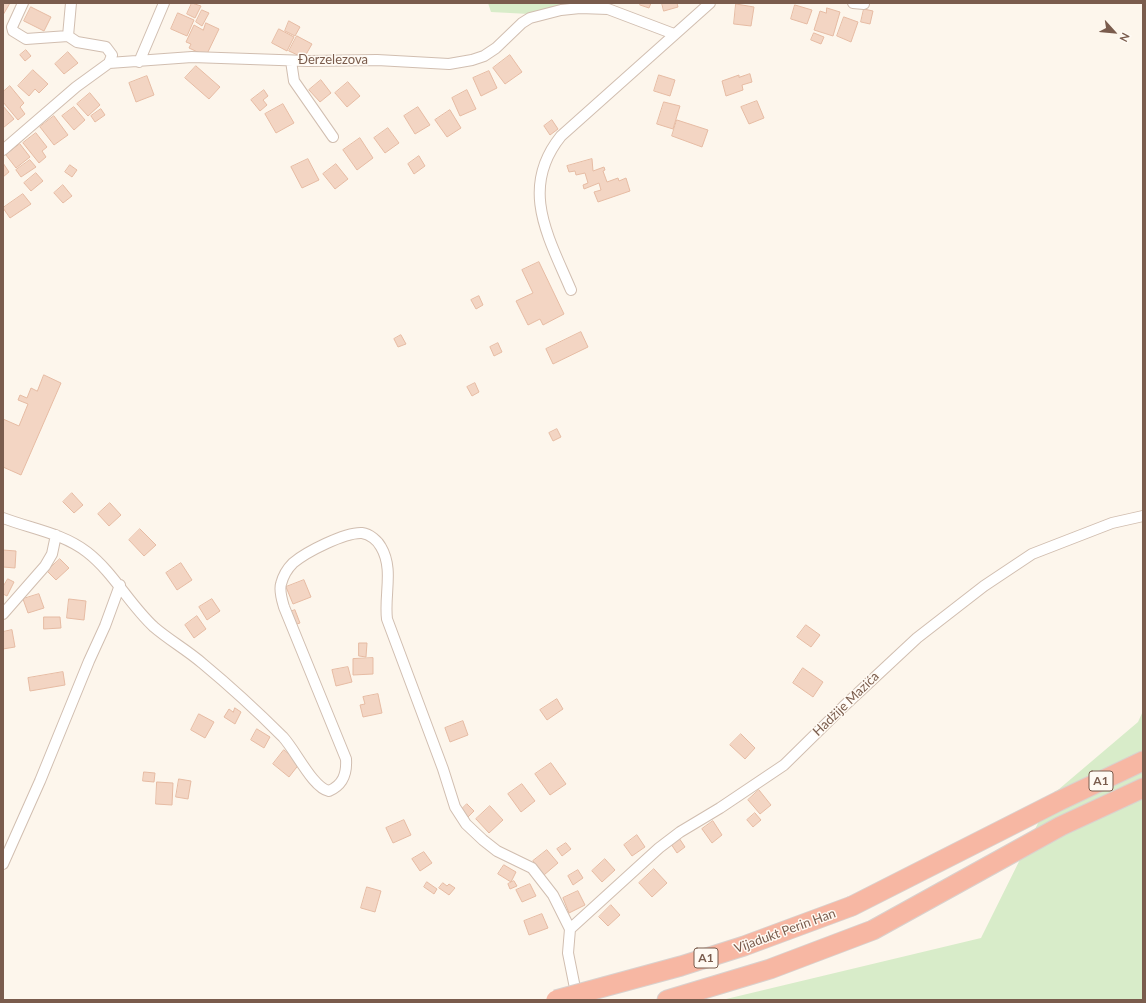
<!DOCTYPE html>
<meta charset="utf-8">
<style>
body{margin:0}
#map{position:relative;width:1146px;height:1003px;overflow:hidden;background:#fdf6ec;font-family:Lato,sans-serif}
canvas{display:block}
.frame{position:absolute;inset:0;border:4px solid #7a5c4d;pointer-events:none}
.north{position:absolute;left:1094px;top:12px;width:40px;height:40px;-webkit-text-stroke:3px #fffaf3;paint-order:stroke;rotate:117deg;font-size:11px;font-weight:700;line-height:16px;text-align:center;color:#7a5c4d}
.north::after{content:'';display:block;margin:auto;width:14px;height:18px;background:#7a5c4d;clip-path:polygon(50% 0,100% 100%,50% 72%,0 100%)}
</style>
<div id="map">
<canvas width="1146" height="1003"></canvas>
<div class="frame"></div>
<div class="north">N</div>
</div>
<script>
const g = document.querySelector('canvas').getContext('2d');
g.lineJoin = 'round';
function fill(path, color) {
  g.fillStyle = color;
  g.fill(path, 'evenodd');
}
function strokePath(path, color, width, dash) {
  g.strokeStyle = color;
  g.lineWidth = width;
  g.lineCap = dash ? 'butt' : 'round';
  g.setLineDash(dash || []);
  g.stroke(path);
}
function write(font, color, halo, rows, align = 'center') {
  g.font = font + ' Lato,sans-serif';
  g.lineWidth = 3;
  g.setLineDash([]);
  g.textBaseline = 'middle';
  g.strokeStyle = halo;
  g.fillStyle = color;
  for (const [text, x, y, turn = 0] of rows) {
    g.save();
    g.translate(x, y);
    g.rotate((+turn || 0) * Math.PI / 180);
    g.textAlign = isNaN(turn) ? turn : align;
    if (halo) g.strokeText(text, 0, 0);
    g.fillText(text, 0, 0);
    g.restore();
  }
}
const green = new Path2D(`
 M488,3H590L591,4L529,14L491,12Z
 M1143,711V1000H722L981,938L1052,795L1138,722Z`);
const building = new Path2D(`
 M3,3H10L3,15Z
 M192,3L201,6L195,18L187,14Z
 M641,3H651L649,8L640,5Z
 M662,3H677L678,7L664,11Z
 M736,4L754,7L751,26L734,24Z
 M795,5L812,10L807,24L791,19Z
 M31,7L51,17L44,31L24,21Z
 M827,8L840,12L833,36L814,30L820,11L826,13Z
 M864,9L873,11L870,24L861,22Z
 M202,10L209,13L202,26L196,22Z
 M178,13L194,20L187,36L171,29Z
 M844,17L858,22L851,42L837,36Z
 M289,21L300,27L295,36L285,31Z
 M206,23L219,29L206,56L189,48L191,44L186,42L194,25L203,30Z
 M279,29L294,37L287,51L272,43Z
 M814,33L824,37L821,44L811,40Z
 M297,36L312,44L304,58L289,51Z
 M26,50L31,56L25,61L20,55Z
 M68,52L78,63L64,74L55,64Z
 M510,55L522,72L505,84L493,68Z
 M196,66L220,87L209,99L185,78Z
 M33,70L48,84L39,93L35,89L29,96L18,86Z
 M489,71L497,88L481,96L473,78Z
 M750,74L752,82L742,85L743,90L726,96L722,81L739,75V77Z
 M659,75L675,80L670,96L654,91Z
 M147,76L154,95L136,102L129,83Z
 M321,80L331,93L320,102L309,90Z
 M348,82L360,96L347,107L335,93Z
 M10,86L24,103L20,107L25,114L18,120L3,102V92Z
 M264,90L268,96L263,100L267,105L260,111L251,100Z
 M467,90L476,109L460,116L452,98Z
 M90,93L100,105L88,116L77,104Z
 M757,101L764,118L749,124L741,107Z
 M664,102L680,106L673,129L657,124Z
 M283,104L294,123L276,133L265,114Z
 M3,106L14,119L3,128Z
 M74,107L85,120L74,130L62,116Z
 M418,107L430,125L415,134L404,116Z
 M101,109L105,115L95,122L91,116Z
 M450,110L461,128L447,137L435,120Z
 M54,116L68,135L54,145L40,127Z
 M552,120L558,129L550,135L544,126Z
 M677,120L708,130L702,147L672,136Z
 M388,128L399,143L385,153L374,138Z
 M36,133L47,147L42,151L46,157L39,163L23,143Z
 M360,138L373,158L357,170L343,150Z
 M20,144L30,157L16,168L6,155Z
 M419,156L425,166L414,174L408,164Z
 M308,159L319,180L302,188L291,167Z
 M592,159L593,171L604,167L605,170L603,171L607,182L618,178L619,181L626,178L630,191L598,202L594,192L601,190L599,183L584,189L583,185L588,183L585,173L576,175L575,171L569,172L567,166Z
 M30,160L36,167L21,177L16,170Z
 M3,163L9,172L3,177Z
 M336,164L348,179L335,189L323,174Z
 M70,165L77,170L72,177L65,172Z
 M36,173L43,181L31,191L24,183Z
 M63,185L72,196L63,203L54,193Z
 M23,194L31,204L10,218L3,208Z
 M539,262L564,314L543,325L540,319L528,325L516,301L533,293L522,270Z
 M479,296L483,305L476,309L471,300Z
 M581,332L588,347L553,364L546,349Z
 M401,335L406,344L398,347L394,339Z
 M498,343L502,352L494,356L490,347Z
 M44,375L61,383L21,475L3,467V419L19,426L28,404L18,400L20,395L27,398L31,388L37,391Z
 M475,383L479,392L472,396L467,387Z
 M557,429L561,437L553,441L549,433Z
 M72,493L83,505L74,513L63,502Z
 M110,503L121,515L109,526L98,514Z
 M140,529L156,545L144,556L129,540Z
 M3,550L16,551L15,568L3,567Z
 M60,559L69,568L56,580L47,571Z
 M181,563L192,580L177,590L166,573Z
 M8,579L14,582L7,596L3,594V587Z
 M304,580L311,597L293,604L286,587Z
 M39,594L44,608L28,613L23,599Z
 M69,599L86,601L84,620L67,618Z
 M212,599L220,611L207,620L199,607Z
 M295,610L300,623L294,625L290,612Z
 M197,616L206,629L194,638L185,625Z
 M44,617H60L61,628L44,629Z
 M806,625L820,635L811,647L797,637Z
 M12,630L15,647L3,649V632Z
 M359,643H367L366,657L359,656Z
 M373,658V674L353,675V659Z
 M348,667L352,682L336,686L332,670Z
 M803,668L823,682L813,697L793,683Z
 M63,672L65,685L30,691L28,678Z
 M378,694L382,713L363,717L360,705L365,704L363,697Z
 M557,699L563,709L547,720L540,710Z
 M235,708L241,712L235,724L224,717L229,709L233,712Z
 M199,714L214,722L205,738L191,730Z
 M463,721L468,735L450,742L445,728Z
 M257,729L270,737L264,748L251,740Z
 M741,734L755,748L745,759L730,745Z
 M284,750L300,763L289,777L273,764Z
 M551,763L566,784L550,795L535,774Z
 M144,772L155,773L154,782L143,781Z
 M179,779L191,781L188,799L176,797Z
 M157,782L173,783L172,805L156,804Z
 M522,784L535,801L521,812L508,794Z
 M759,790L771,805L760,814L748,800Z
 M467,804L474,811L467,818L460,811Z
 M490,806L503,820L489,833L476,819Z
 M755,813L761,820L753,827L747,820Z
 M404,820L411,835L393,843L386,828Z
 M713,821L722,835L712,843L702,829Z
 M637,835L645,847L632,856L624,845Z
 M679,838L685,847L677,853L671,844Z
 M566,843L571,849L562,856L557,849Z
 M547,850L558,863L544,875L533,861Z
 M424,852L432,863L420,871L412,859Z
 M605,859L615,870L602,882L592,871Z
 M504,865L516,872L511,882L498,874Z
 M654,869L667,883L652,897L639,883Z
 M578,870L583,878L573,885L568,876Z
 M514,881L517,886L510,889L508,884Z
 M427,882L437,889L434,894L424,887Z
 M443,883L447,886L449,884L455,888L449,895L439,888Z
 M530,884L536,896L522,902L516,890Z
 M367,887L381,891L375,912L361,908Z
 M578,891L585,905L569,913L563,898Z
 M611,905L620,915L608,926L599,917Z
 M542,914L548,928L529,935L524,921Z`);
const minor = new Path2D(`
 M23,3L12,27L13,31L26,39L68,36L77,42L106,47L112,55L109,63
 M853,3L864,4
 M68,36L71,3
 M291,61L294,81L333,137
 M139,62L164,3
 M3,150L76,87L109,63L192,57L308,61L377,60L449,64L472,60L484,56L496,48L522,23L530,18L561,10L580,8L608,9L674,34
 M571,290C548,236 519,188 561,136L710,3
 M3,518C32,529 62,533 87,552C114,573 129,604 154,627C169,640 187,650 202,663C231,687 257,711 283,737C296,751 313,788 329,791C343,785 347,774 346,759L284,607C282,600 279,591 281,584C283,576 288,568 293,563C306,552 345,532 362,533C370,534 378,541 381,547C394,569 384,595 387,619L443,769L455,807L466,824L483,840L497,851L532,868L553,895L570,929L568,953L577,998
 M3,614L45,566L52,554L56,535
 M3,864L40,781L89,661L105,626L120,585
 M570,929L659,848L680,832L720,808L784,765L843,707L917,638L984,586L1032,554L1112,523L1143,516`);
const motorway = new Path2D(`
 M852,906L1059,801L1143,761
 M667,1000L770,969L873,930L1061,826L1143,788`);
const motorwayBridge = new Path2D(`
 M556,1000L681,966L744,946L852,906`);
const shields = [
 [1101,781,24],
 [706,958,24]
];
const shieldNames = [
 ["A1",1101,781],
 ["A1",706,958]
];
const streetNames = [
 ["Đerzelezova",333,60],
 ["Hadžije Mazića",846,704,-44],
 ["Vijadukt Perin Han",785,931,-20]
];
fill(green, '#d8ecc9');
fill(building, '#f3d5c3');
strokePath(building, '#e6bba3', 1);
strokePath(minor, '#d1beb0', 12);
strokePath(motorway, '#dad1cd', 21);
strokePath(minor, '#fff', 10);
strokePath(motorway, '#f7b7a3', 19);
strokePath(motorwayBridge, '#dad1cd', 21, []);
strokePath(motorwayBridge, '#f7b7a3', 19);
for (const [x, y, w] of shields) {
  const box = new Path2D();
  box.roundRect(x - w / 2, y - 10, w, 20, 3);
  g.fillStyle = '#fffaf3';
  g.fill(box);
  strokePath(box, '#7a5c4d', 1);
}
write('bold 12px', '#7a5c4d', null, shieldNames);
write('13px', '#7a5c4d', '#fffaf3', streetNames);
</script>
